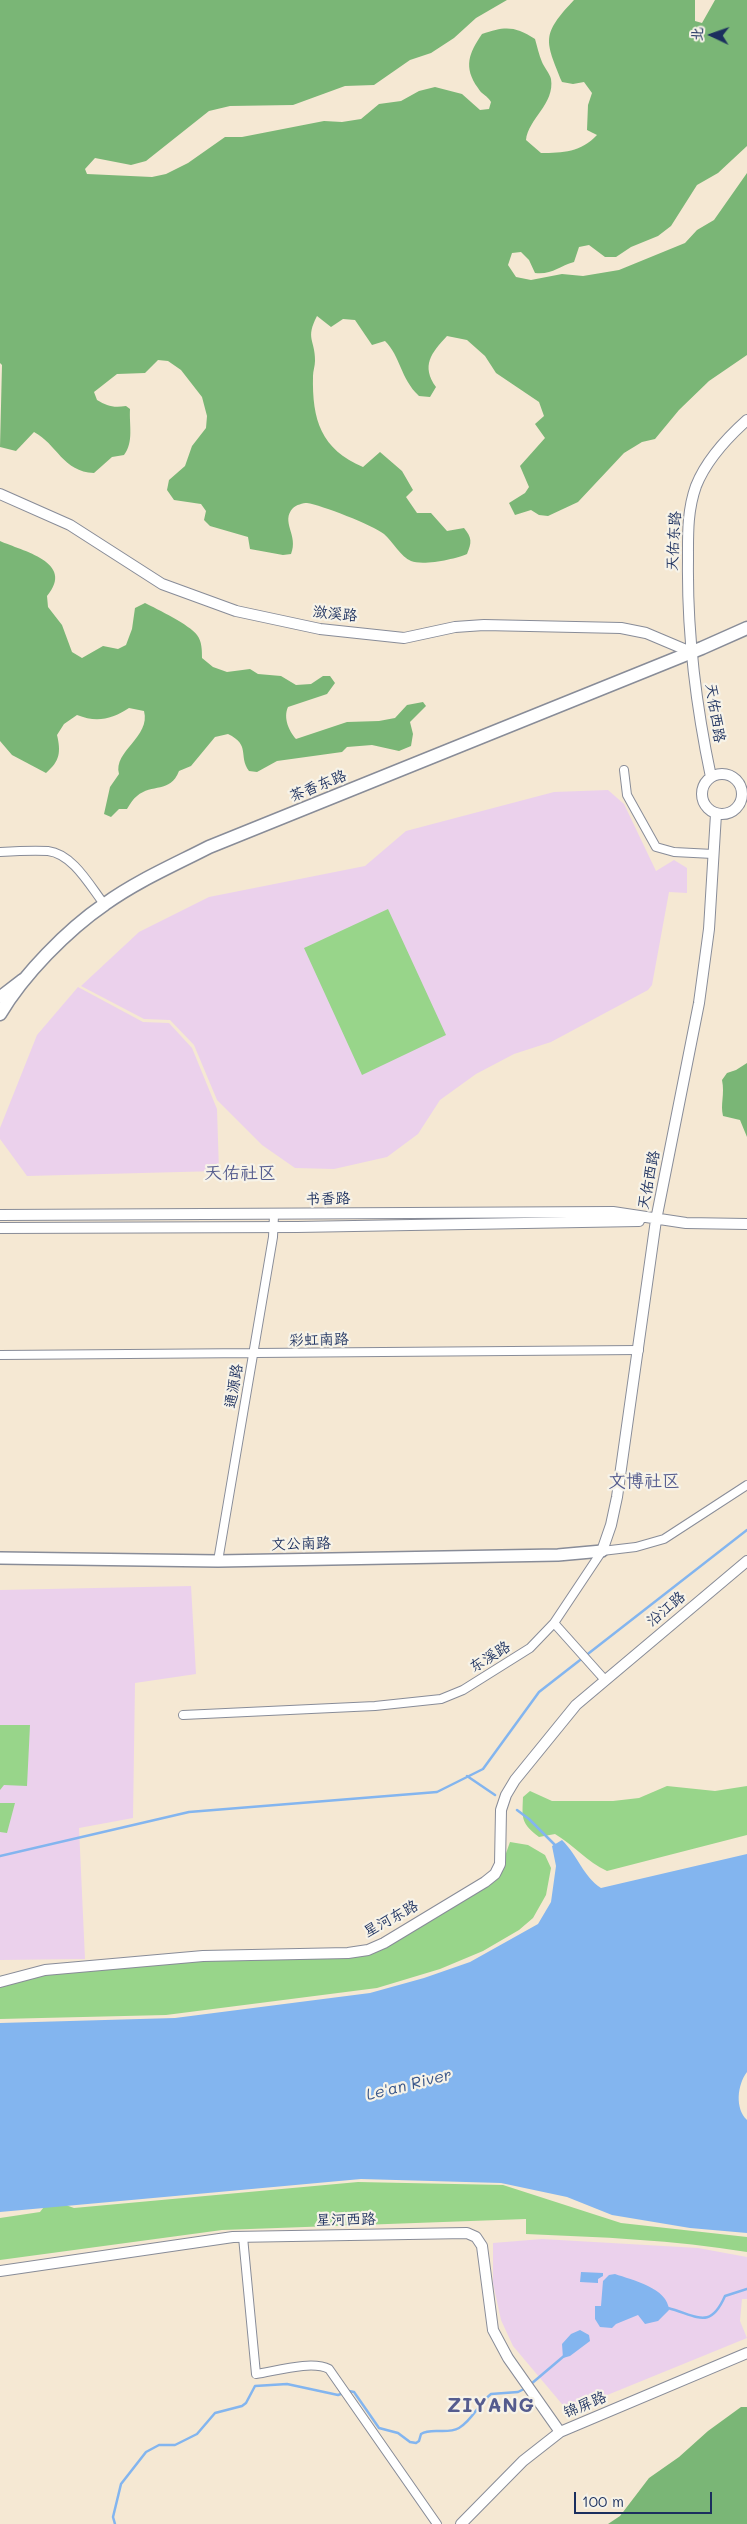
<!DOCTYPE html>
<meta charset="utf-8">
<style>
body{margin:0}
#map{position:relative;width:747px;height:2524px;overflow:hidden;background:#f5e8d3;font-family:Mali,"LXGW WenKai TC",sans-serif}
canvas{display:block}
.north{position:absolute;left:687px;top:10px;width:50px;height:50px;-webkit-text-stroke:4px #f7f3e8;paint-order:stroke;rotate:273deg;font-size:14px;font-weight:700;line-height:20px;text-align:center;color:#1b2f5e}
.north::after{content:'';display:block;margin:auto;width:18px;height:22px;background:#1b2f5e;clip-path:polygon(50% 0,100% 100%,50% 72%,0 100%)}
.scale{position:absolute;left:574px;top:2492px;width:138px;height:22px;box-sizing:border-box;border:2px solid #1b2f5e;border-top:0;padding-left:6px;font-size:15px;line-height:18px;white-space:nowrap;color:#1b2f5e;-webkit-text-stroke:4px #f7f3e8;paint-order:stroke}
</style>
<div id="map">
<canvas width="747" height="2524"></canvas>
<div class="north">北</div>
<div class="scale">100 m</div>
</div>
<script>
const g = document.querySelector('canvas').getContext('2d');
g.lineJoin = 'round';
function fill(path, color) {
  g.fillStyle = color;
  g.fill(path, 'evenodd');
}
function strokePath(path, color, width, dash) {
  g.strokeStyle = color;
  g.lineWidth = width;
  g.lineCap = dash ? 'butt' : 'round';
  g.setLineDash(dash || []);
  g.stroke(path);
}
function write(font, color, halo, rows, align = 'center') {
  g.font = font + ' Mali,"LXGW WenKai TC",sans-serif';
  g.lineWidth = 4.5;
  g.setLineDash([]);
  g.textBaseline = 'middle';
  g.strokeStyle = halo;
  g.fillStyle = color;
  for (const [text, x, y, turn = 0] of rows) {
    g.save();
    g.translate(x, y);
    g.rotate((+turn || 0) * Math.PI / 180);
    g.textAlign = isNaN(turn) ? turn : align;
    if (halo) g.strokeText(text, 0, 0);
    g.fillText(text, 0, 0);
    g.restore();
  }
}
const built = new Path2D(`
 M608,790L624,804L656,871L674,860L687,868V893L669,892L652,985L648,990L551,1042L514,1054L476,1074L440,1100L418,1134L387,1157L334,1169L295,1168L262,1145L217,1100L194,1045L170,1020L144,1019L81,986L139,932L209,897L365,866L406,831L554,792Z
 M78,987L143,1022L169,1023L192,1048L217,1109L219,1171L27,1176L0,1139V1128L37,1035Z
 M191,1586L196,1674L135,1683L133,1818L79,1828L85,1959L0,1960V1590Z
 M542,2239L698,2248L747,2257V2299H742L740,2321L747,2338L573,2409L567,2410L513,2346L501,2320L493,2283V2243Z`);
const green = new Path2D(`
 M388,909L446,1035L362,1075L304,948Z
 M0,1725H30L27,1786L4,1785L0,1790Z
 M667,1786L715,1791L747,1786V1835L607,1871C587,1862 574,1845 555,1834L539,1837C521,1823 522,1819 523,1797L530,1791L552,1801H613L639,1798Z
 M0,1803H15L7,1833L0,1832Z
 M510,1842L528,1845L545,1855L551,1868L546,1895L533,1918L519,1930L483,1951L440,1969L377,1988L166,2015L0,2019V1976L63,1965L176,1962L369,1952L488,1883L505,1856Z
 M358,2182L503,2185L621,2223L747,2237V2252C674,2240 600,2237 526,2234V2219L222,2230L0,2260V2218L40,2212L47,2203H60L74,2208Z`);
const forest = new Path2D(`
 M0,0H507L476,18L454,38L431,53L410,60L374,85L345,86L293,105L230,106L209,111L146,161L131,165L95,158L85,169L87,174L152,177L166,174L188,163L225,137H242L324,121L342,122L361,119L379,104L401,101L419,91L435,87L462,94L480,110L489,109L491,102C488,96 481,94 478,88C463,67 469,53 482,34C505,26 515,26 535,39C537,46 539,55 542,62C544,67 550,74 551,79C555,104 528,119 526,140L541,153C563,153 581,152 597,135L587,130L588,105L592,93L584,82L573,84L562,82C545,40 541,35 574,0H695V21L702,23L715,0H747V146L718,173L697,185L671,226L658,236L631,247L616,257H605L589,245L579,247L574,262C559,266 552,275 535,273L529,260L521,252L512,253L508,265L516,277L531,280L562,274L583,276L619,270L685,243L697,230L714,220L747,173V355L709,381L679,410L655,439L642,442L624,453L578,502L548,516L539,515L531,510L515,515L509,503L525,493L529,487L520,466L545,438L535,424L544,416L539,402L496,373L485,356L467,340L447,336C431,353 421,366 436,387L430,397L419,396C400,378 401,357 385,341L372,345L355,320L343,319L331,327L317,316C305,339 315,339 315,361C315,366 313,371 313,376C312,420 321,449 363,467L380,452L402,471L413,490L406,497L417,513H431L447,531L464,528C472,538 472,542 467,554C456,559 423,566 411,561C401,557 393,542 384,534C373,525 321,505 307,503C303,503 296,505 293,508C280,522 299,535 291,554L283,555L250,549L248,537L210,526L204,520L206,511L201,504L174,500L167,490L169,480L185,466L192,446L206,428L207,416L202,397L181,370L168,361L158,360L145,373L117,374L94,392L97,400C107,406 113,408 126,406L130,409C129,425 134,442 124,455L112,457L94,473C63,472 57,444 34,432L16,451L0,447L2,365L0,363Z
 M0,541C22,551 76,562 47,596L48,607L62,625L72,652L82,658L103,646L118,649L126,645L132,629L135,608L145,603C157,609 190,625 197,635C202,641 202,651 202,658L213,667L227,672L250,669L258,674L281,676L296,685L311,684L323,676H330L335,683L327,694L288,707C283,718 289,731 296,739L347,722L379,721L395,718L407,705L423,702L426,706L410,722L413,734L411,746L399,751L372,745L347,747L342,752L277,761L257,772L249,771C238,756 251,745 228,734L215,737L191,766L179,771C170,794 152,783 137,796C133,799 130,804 127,809H119L111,817L104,814L110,787L119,774C113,751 151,737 144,711L129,708C112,719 97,723 77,715L64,724L57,735C61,752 60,761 46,773L12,755L0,741Z
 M747,1063V1137L740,1120L723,1116C720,1104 725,1095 722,1080L727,1073L736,1070Z
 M741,2407H747V2524H608L620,2516L649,2478L679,2457L708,2431Z`);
const water = new Path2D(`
 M562,1840C578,1856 583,1876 601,1888L747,1854V2072C737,2085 735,2109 747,2120V2233L690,2228L612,2215L567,2197L501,2183L361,2179L0,2212V2023L175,2018L370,1993L424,1978L470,1962L538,1924L551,1902L556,1866L552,1846Z
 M581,2272L603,2273V2276L598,2279V2283L580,2282Z
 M615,2274C632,2280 668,2288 669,2310L658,2321L645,2324L638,2315L616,2324L612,2328L600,2327L595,2319V2306H601L603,2281L609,2275Z
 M580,2330L589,2335L590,2341L570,2356L563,2358L562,2344L571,2334Z`);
const stream = new Path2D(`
 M467,1776L495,1795
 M517,1810L529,1819L556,1846
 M0,1856L189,1812L437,1792L483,1769L539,1692L747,1530
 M668,2308C698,2316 710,2330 725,2296L747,2289
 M531,2384L564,2356
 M115,2524L113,2517L121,2484L146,2452L159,2445H175L197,2434L215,2413L242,2406L246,2403L255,2386L287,2384L338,2395L349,2391L354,2392L379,2428L398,2433L410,2442L416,2443L419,2441L421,2434C432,2427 446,2435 459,2428C472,2421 479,2403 491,2394L518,2392L526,2388`);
const minor = new Path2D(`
 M624,770L627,795L656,847L674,852L713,854
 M0,852C16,851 32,850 48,851C73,854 90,886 104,904
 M0,1355L639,1350
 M218,1561L273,1237L274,1215
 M554,1623L605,1680
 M183,1715L375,1706L441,1699L463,1690L530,1648L554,1623L602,1551L636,1547L664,1539L747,1485
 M243,2237L256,2374C276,2371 312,2360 329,2369L437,2524`);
const tertiary = new Path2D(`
 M0,494L70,525L162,584L236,611L320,629L404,638L455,627L484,625L621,628L646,633L691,652
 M702 794a20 20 0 1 1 40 0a20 20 0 1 1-40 0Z
 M711,777C696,706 687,634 688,561C688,536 687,511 696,486C706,461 728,437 747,420
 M0,1215L613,1212L686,1223L747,1224
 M0,1228L297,1227L639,1221
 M602,1551L611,1525L617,1497L656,1220L699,1003L709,929L716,814
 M0,1982L45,1970L203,1956L348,1953L368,1950L384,1943L485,1882L495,1874L500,1864L501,1810L506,1795L515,1780L576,1705L747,1561
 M0,2271L233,2237L467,2233L476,2237L482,2246L493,2330L508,2358L560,2432
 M461,2524L523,2461L560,2432L747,2353`);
const secondary = new Path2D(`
 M0,997L22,980
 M0,1558L218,1561L558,1555L602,1551`);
const primary = new Path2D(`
 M0,1014C23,975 67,930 105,904C137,881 174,865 209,847L702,648L747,628`);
const streetNames = [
 ["天佑东路",674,541,-87],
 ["潋溪路",335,614,6],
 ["天佑西路",715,713,81],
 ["茶香东路",318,786,-22],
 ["天佑西路",649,1180,-79],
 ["书香路",328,1199,-1],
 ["彩虹南路",319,1340,-1],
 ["通源路",234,1386,-80],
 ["文公南路",301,1544,-1],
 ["沿江路",666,1609,-40],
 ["东溪路",490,1657,-32],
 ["星河东路",391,1919,-29],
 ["星河西路",346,2220,-1],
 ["锦屏路",585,2405,-23]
];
const waterNames = [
 ["Le'an River",409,2085,-14]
];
const quarterNames = [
 ["天佑社区",240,1173],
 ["文博社区",644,1481]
];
const districtNames = [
 ["ZIYANG",491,2406]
];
fill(built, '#ebd1ec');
fill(green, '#98d58a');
fill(forest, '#7ab676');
fill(water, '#83b5ef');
strokePath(stream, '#83b5ef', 2.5);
strokePath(minor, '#888c98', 10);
strokePath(tertiary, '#888c98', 12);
strokePath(secondary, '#888c98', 14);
strokePath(primary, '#888c98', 15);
strokePath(minor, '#fff', 8);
strokePath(tertiary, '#fff', 10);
strokePath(secondary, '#fff', 11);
strokePath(primary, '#fff', 12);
write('15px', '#1b2f5e', '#f7f3e8', streetNames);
write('italic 16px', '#3a578a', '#f7f3e8', waterNames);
write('18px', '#555c8e', '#f7f3e8', quarterNames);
g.letterSpacing = '1px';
write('bold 20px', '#555c8e', '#f7f3e8', districtNames);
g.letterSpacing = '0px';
</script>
